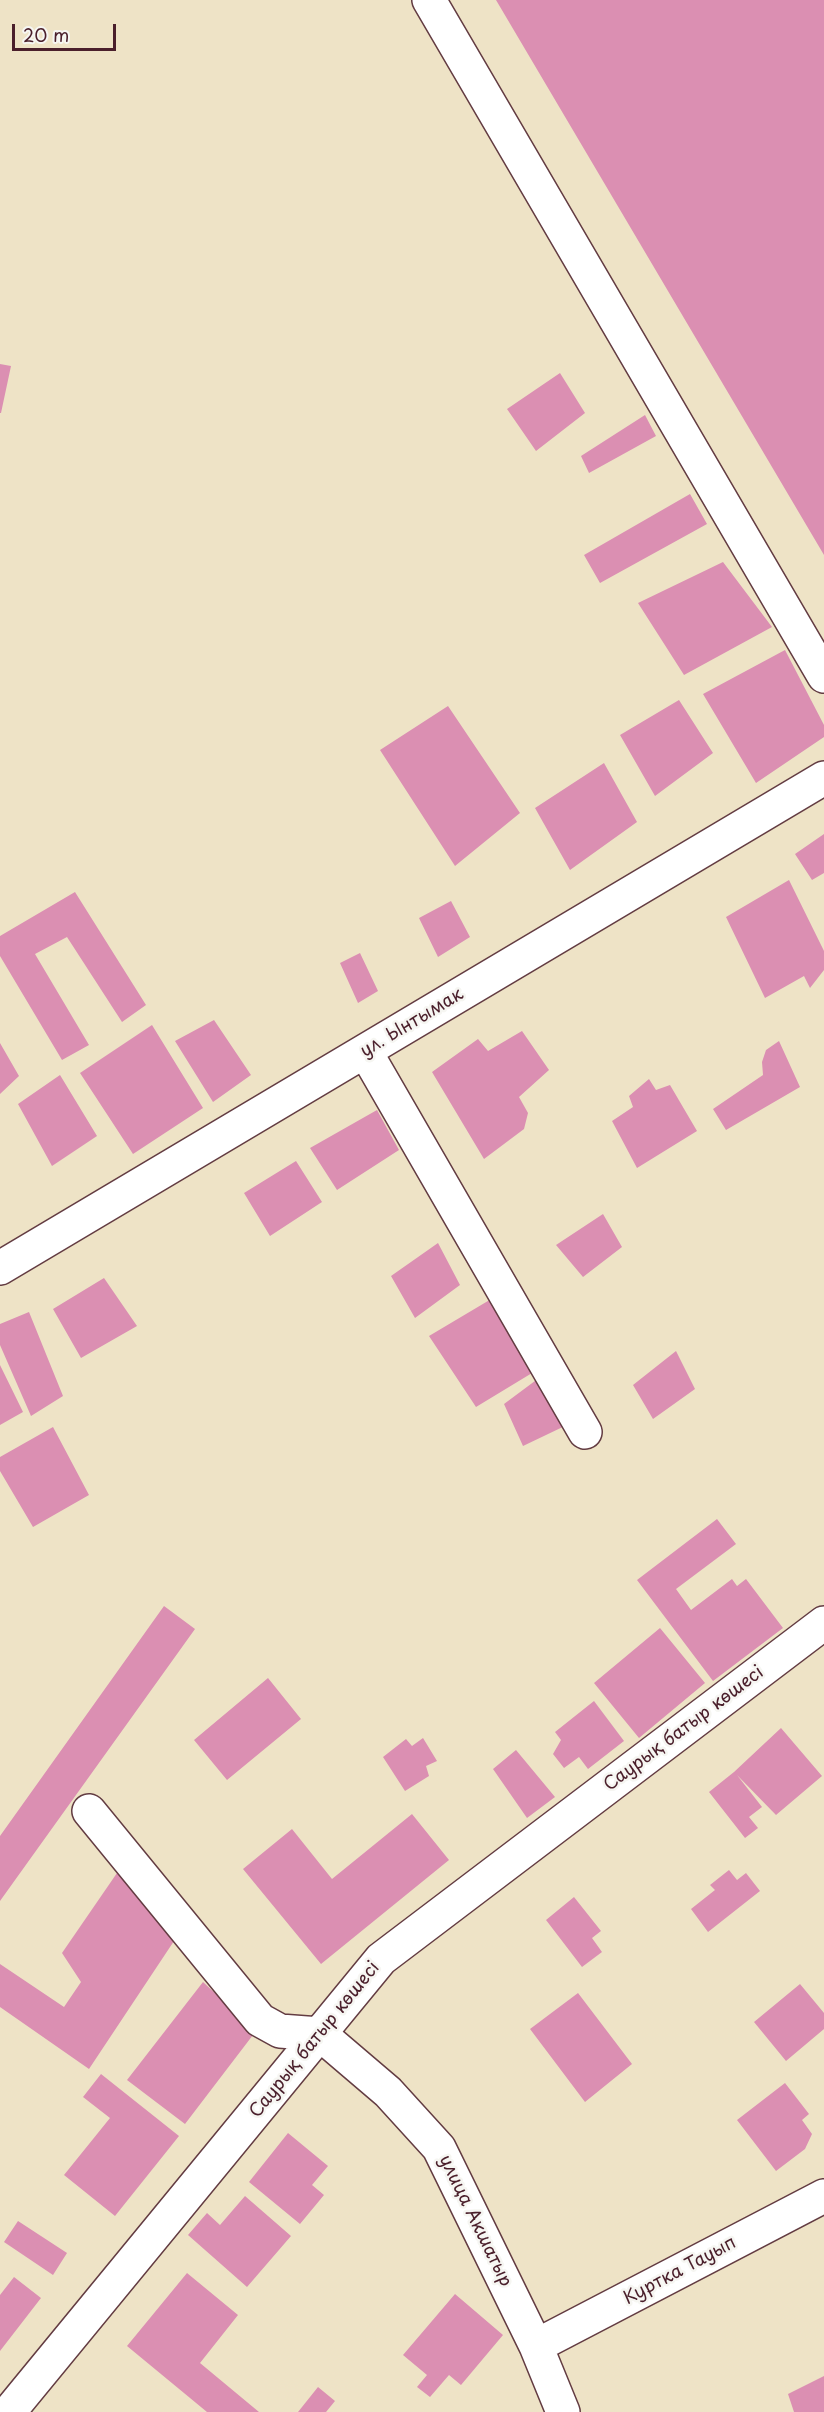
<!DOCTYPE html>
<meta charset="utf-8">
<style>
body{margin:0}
#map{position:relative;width:824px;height:2412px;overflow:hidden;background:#eee3c6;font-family:"Playpen Sans",sans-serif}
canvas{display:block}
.scale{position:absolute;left:12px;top:24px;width:104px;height:27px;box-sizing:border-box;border:3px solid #4a1f2b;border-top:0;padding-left:8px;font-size:18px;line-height:21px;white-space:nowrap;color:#4a1f2b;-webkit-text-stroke:4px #f6f6f2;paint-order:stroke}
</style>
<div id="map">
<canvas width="824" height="2412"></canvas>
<div class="scale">20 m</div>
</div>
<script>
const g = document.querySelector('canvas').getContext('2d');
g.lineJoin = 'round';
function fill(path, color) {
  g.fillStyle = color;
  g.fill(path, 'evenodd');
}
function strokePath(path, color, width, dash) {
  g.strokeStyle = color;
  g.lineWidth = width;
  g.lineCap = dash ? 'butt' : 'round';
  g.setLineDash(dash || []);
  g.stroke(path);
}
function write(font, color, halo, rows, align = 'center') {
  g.font = font + ' "Playpen Sans",sans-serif';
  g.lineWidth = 5;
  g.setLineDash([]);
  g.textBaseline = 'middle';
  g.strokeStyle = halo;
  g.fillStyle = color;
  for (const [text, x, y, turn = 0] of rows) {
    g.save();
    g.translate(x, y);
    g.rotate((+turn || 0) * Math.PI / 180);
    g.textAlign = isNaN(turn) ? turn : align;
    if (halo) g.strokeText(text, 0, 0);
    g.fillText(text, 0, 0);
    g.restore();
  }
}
const building = new Path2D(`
 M496,0H824V555Z
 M0,364L11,366L1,413H0Z
 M560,373L585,413L536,451L507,409Z
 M645,415L656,436L589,473L581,456Z
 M690,494L707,524L600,583L584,555Z
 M723,562L772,627L684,675L638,603Z
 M785,650L824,725V737L756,783L703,694Z
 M679,700L713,753L655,796L620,735Z
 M448,706L520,813L455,866L380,750Z
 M604,763L637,822L570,870L535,808Z
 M824,834V873L812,880L795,854Z
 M789,880L824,951V970L810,988L804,976L765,998L726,917Z
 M75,892L146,1005L122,1022L67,937L35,954L89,1045L62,1060L0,956V936Z
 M451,901L470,937L438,957L419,918Z
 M360,953L378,991L358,1003L340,963Z
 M214,1020L251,1075L213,1102L175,1041Z
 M152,1025L203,1108L133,1154L80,1073Z
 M522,1031L549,1070L519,1097L528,1113L524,1129L484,1159L432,1072L478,1039L488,1051Z
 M779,1041L800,1087L726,1130L713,1109L763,1075L762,1062L766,1050Z
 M0,1043L19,1076L0,1094Z
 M60,1075L97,1136L52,1166L18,1104Z
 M649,1079L656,1090L670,1085L697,1131L637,1168L612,1121L633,1107L629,1096Z
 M377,1110L399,1150L337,1190L310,1148Z
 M296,1161L322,1202L270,1236L244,1193Z
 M603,1214L622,1247L583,1277L556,1245Z
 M438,1243L460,1285L415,1318L391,1276Z
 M104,1278L137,1326L81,1358L53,1309Z
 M498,1295L537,1370L476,1407L429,1336Z
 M29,1312L63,1396L31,1416L0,1345V1324Z
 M676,1351L695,1389L653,1419L633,1385Z
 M0,1365L23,1412L0,1425Z
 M543,1375L569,1424L523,1446L504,1404Z
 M53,1427L89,1495L33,1527L0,1471V1457Z
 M717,1519L736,1544L676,1589L691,1610L732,1579L737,1586L746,1579L783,1628L713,1681L637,1580Z
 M164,1606L195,1629L0,1901V1836Z
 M660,1628L705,1683L639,1738L594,1683Z
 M268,1678L301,1719L227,1780L194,1740Z
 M594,1701L624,1741L588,1769L579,1757L564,1768L553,1754L561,1740L555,1732Z
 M781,1728L822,1776L776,1815L737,1775L762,1807L749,1817L758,1828L745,1838L709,1792L734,1772Z
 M423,1738L437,1761L426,1766L429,1776L405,1791L383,1757L406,1739L412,1746Z
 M516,1750L555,1797L527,1818L493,1769Z
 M412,1814L449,1860L321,1964L243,1869L292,1829L332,1879Z
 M729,1870L737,1880L746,1873L760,1891L708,1932L691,1909L715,1890L710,1885Z
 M117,1873L176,1938L89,2069L0,2007V1964L64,2007L81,1982L62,1953Z
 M574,1897L601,1931L592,1938L602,1952L582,1967L546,1920Z
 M203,1982L256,2031L185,2124L127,2080Z
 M800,1984L824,2013V2029L786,2061L754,2022Z
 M578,1993L632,2064L585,2102L530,2029Z
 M101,2074L179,2136L115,2216L64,2175L110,2118L83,2097Z
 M785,2083L809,2114L802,2120L812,2134L805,2149L776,2171L737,2120Z
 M288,2133L328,2166L312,2185L324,2195L300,2224L249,2182Z
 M245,2196L291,2236L247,2287L188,2235L207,2213L220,2225Z
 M18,2221L67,2253L53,2275L4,2242Z
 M187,2273L238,2315L200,2363L259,2412H207L127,2346Z
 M14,2277L41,2298L0,2351V2295Z
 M455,2294L503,2335L461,2385L449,2375L430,2397L417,2387L427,2375L403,2355Z
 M824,2376V2412H794L788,2394Z
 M318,2387L335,2401L326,2412H298Z`);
const street = new Path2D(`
 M429,0L824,676
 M365,1051L585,1432
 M0,1268L824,778
 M89,1811L260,2020L280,2031L320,2034L388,2092L439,2148L536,2346L563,2412
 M536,2346L824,2196
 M9,2412L381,1959L824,1623`);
const streetNames = [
 ["ул. Ынтымак",412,1023,-31],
 ["Саурық батыр көшесі",684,1729,-37],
 ["Саурық батыр көшесі",315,2040,-51],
 ["улица Акшатыр",475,2221,64],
 ["Куртка Тауып",680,2271,-28]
];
fill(building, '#db8fb2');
strokePath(street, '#633c42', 36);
strokePath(street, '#fff', 33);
write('18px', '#4a1f2b', '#f6f6f2', streetNames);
</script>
